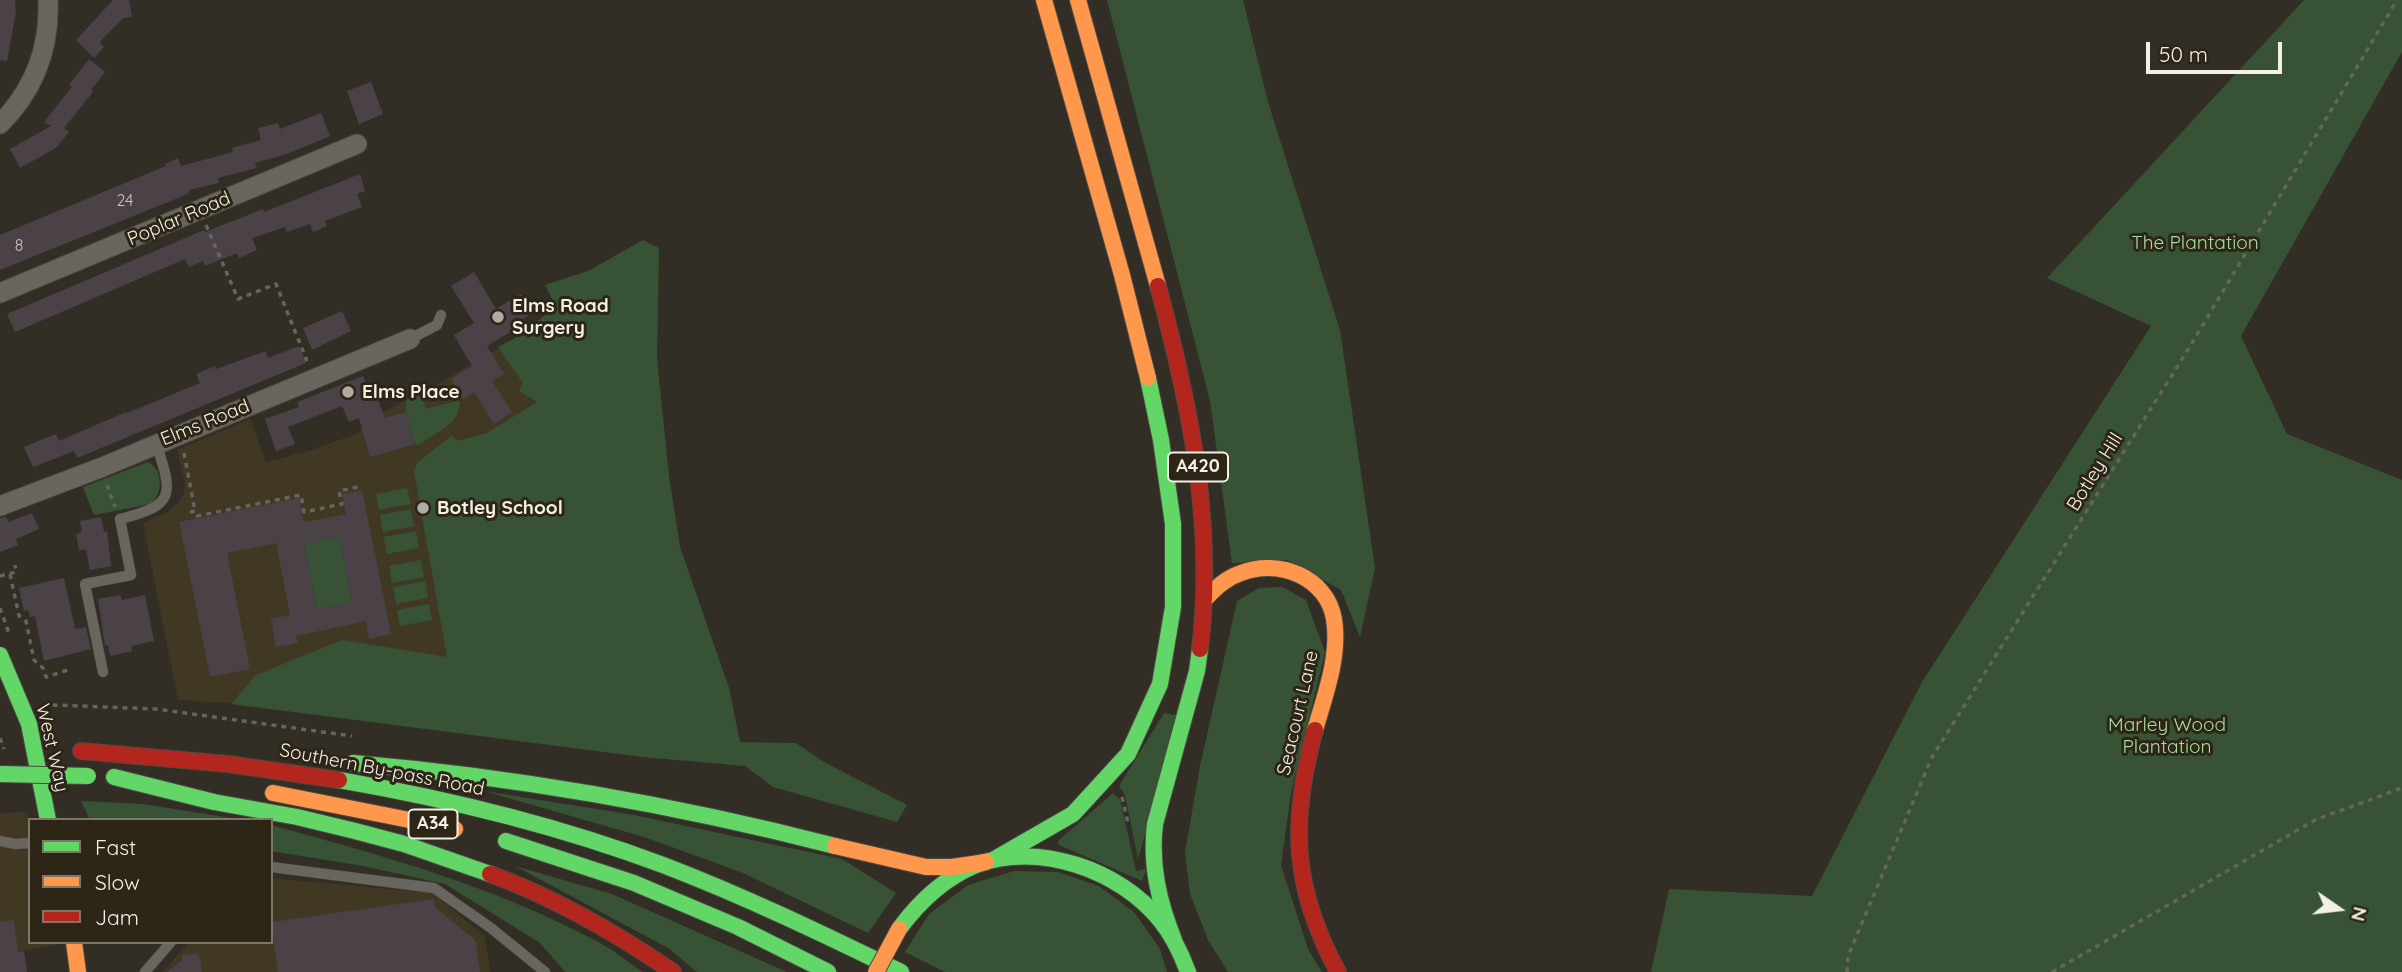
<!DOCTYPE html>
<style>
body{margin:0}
#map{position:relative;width:2402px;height:972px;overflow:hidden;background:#322e26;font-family:Quicksand,sans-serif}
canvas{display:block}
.legend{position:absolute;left:28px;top:818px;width:245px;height:126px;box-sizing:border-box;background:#2d2617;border:2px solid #7d776a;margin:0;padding:9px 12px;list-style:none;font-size:21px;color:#f4f0e6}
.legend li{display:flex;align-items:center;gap:14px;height:35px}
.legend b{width:35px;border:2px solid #7d776a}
.north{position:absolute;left:2304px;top:874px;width:70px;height:70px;-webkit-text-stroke:5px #2d2617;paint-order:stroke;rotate:104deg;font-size:19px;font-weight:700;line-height:28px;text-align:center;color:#f4f0e6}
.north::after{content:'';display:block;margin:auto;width:24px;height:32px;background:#f4f0e6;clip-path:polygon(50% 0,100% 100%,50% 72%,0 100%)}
.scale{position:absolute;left:2146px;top:42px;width:136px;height:32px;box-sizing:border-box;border:4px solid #f4f0e6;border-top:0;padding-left:9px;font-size:21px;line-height:24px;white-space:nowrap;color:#f4f0e6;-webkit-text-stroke:5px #2d2617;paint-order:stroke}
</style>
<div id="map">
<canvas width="2402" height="972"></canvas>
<ul class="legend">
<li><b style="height:9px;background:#63d668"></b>Fast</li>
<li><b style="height:9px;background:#ff974d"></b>Slow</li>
<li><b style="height:9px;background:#b3261e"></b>Jam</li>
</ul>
<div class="north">N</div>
<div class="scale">50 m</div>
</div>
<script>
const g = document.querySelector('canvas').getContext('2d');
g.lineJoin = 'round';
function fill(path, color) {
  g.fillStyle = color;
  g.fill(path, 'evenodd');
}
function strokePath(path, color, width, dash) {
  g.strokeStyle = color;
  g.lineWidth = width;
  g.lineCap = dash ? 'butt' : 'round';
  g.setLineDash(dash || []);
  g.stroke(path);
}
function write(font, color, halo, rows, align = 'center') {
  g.font = font + ' Quicksand,sans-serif';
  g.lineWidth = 6;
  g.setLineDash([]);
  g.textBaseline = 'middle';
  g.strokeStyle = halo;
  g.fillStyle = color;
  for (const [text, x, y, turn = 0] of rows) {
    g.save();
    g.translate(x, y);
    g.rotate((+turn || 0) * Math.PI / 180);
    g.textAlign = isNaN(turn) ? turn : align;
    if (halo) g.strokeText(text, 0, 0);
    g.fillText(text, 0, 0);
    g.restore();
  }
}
const built = new Path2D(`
 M646,245L669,476L680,547L729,688L745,766L643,757L244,704L178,700L143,523L166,513L177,504L184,494L185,484L177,450L250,419L266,462L309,451L359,433L364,422L443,381L515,338Z
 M27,812L30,823V942H56V945L0,955V813Z
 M271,878L433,893L485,937L490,972H162L190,942H271Z`);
const green = new Path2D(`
 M1107,0H1243L1268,102L1340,330L1375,568L1360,637L1341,590L1287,560L1232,563L1210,401Z
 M2304,0H2402V52L2241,336L2287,434L2402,480V972H1651L1669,889L1812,896L1922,682L2151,326L2047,278Z
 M643,240L659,248L657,361L669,476L680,547L729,688L740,742L796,743L824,762L907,805L897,822L773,787L745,766L643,757L231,704L256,675L342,640L447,657L414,472L417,463L452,435L457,441L487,433L537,402L519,391L523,383L498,347L515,338L556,307L545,285L588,271Z
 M421,392L426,409L459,400C463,423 434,434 418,445L415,444L406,412V400Z
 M148,462C163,469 164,494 150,504L94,515L83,487Z
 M407,488L411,504L379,510L376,494Z
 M411,509L414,526L383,532L380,515Z
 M416,531L419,548L387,554L384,537Z
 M339,537L352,602L317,609L304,544Z
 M421,560L424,577L392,583L389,566Z
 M425,581L428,598L396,604L393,587Z
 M1282,587L1306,600L1325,652L1291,793L1281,865L1308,949L1322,972H1228L1208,940L1190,894L1185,852L1200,766L1237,601L1259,588Z
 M429,604L432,620L400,626L397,610Z
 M1164,713L1179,716L1138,859L1125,795L1119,786Z
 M484,791L634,815L842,859L896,893L868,933L743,873L644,837Z
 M1113,793L1120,799L1136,871L1146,869L1142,881L1059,845L1058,841Z
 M81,801L143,804L244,820H90Z
 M271,825C384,856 494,886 598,942C614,950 628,962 643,972H565L540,943L445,884L363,866L271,851Z
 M515,866L612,894L787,972H697L668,948Z
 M1014,871L1058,872L1099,886L1135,913L1160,949L1167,972H945L905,952L929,914L968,885Z`);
const building = new Path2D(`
 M0,0H15L16,12L7,61L0,60Z
 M113,0H129L132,17L123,18L100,42L104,47L94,58L76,40Z
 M89,59L105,72L91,90L93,92L64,128L69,132L56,148L20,168L10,149L51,126L44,122L72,87L69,85Z
 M371,82L383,114L359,124L347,91Z
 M321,113L330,136L287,154L255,163L257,168L218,178L219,183L189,190V193L178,198L0,270V235L166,166L165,164L178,158L181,166L233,152L232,148L261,140L258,128L278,123L280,129Z
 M360,174L365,191L357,194L362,207L325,221L327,226L313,232L310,224L287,232L285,227L252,238L257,250L239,258L237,253L205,266L203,261L189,267L185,259L15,332L7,314L204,230L205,232L263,209L264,212Z
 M474,272L496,309L521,294L533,313L520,321L522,325L487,346L504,374L492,381L512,412L494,424L474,392L463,399L451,379L472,366L454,335L474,323L451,286Z
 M342,311L351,331L312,350L303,328Z
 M299,346L306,363L77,458L74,451L33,467L24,447L56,434L59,441L126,412L127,413L200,383L196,374L215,366L216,369L266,351L268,358Z
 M363,376L366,383L370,381L385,418L406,412L415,444L370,457L359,418L349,422L342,406L288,427L295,444L276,451L265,419L299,407L297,402Z
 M362,490L391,634L369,639L366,621L296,636L298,643L276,647L271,619L290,615L276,543L227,553L250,669L210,677L179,522L299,498L304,522L346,514L342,494ZM339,537L352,602L317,609L304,544Z
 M32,513L39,529L16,539L18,545L0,552V518L6,517L8,522Z
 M101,517L104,532L107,531L111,566L90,570L86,549L79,551L76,534L82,532L80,521Z
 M64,578L75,629L86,627L91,649L44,661L35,616L30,617L28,610L24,611L19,588Z
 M120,595L122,600L145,595L154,641L131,646L132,651L110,656L108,645L105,646L98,599Z
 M434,899L435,907L476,941L480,972H278L271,922Z
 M14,920L18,952L24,951L27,972H0V922Z
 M197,953L198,957H200L202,972H167L183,959L182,955Z`);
const path = new Path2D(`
 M206,225L238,299L276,284L307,361
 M184,453L195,511
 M107,485L115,507
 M190,512L195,511L197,516L301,495L304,512L342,504L339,491L362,486
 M10,574L19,616L26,621L34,660L43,668L46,677L71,669
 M0,576L16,572L15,565
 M0,608L10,636
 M43,708L54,705L156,709L352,736
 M0,738L4,749
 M1122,797L1128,823
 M1847,972L1848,956L1932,757L2189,348L2397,0
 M2052,972L2315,820L2402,788`);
const lane = new Path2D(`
 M410,339L437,325L441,315
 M103,672L85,584L131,575L120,519C176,505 173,495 156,443
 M0,841L15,844L30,843
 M271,867L434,888L491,928L545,972
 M145,972L171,942`);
const street = new Path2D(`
 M0,124C34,90 50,48 48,0
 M0,293L357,144
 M0,506L100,468L410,339`);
const fast = new Path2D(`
 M0,655L29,724L48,820
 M353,763C516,777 676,805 835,846
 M114,777L214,802L297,817L355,831L404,844L490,874
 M339,780C449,799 559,826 663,865C744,896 823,934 901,972
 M506,841L634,883L738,927L828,972
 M993,860L1073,814L1128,754L1160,684L1173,607V524L1161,440L1148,378
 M899,929C919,902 944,878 976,865C1038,841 1120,870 1160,920C1173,936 1181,953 1188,972
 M1174,940C1159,902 1150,865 1155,824L1197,671L1200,649`);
const slow = new Path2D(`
 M1044,0L1122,275L1148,378
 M1078,0L1158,286
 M1206,598C1217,587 1226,578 1241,573C1278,558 1327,577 1334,619C1340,656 1325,695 1315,730
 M273,793L455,829
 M835,846L926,867H952L986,862
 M74,942L78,972`);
const jam = new Path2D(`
 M1158,286C1190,405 1215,525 1200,649
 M1315,730C1290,822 1292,887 1338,972
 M81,751L228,764L339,780
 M490,874C556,898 616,933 673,972`);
const fastBridge = new Path2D(`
 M0,774L88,776`);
const slowBridge = new Path2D(`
 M876,972L899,929`);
const markers = [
 [498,317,7,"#b0aca3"],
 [348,392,7,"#b0aca3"],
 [423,508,7,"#b0aca3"]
];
const numberNames = [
 ["24",125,201],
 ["8",19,246]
];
const shields = [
 [1198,467,60],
 [433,824,49]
];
const shieldNames = [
 ["A420",1198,467],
 ["A34",433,824]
];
const streetNames = [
 ["Poplar Road",179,219,-23],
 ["Elms Road",205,423,-22],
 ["Botley Hill",2095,472,-58],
 ["Seacourt Lane",1298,713,-77],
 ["West Way",52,748,77],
 ["Southern By-pass Road",382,770,11]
];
const parkNames = [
 ["The Plantation",2195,243],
 ["Marley Wood",2167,725],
 ["Plantation",2167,747]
];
const poiNames = [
 ["Elms Road",512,306],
 ["Surgery",512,328],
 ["Elms Place",362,392],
 ["Botley School",437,508]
];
fill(built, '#413823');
fill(green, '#375234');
fill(building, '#4a4246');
strokePath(lane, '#4d4a43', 11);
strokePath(street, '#4d4a43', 21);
strokePath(fast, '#4d4a43', 18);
strokePath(slow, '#4d4a43', 18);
strokePath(jam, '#4d4a43', 18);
strokePath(path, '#66645d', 3.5, [5, 5]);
strokePath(lane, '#69655f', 10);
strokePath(street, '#69655f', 19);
strokePath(fast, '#63d668', 16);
strokePath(slow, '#ff974d', 16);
strokePath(jam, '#b3261e', 16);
strokePath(fastBridge, '#4d4a43', 18, []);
strokePath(slowBridge, '#4d4a43', 18, []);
strokePath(fastBridge, '#63d668', 16);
strokePath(slowBridge, '#ff974d', 16);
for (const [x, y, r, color] of markers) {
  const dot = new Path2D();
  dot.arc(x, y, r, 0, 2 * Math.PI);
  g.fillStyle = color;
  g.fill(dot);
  strokePath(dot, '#2d2617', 2.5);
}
write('16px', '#cac4be', null, numberNames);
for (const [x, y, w] of shields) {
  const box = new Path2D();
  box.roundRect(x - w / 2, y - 14.5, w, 29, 5);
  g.fillStyle = '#2d2617';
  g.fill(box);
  strokePath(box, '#f4f0e6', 2);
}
write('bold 18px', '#f4f0e6', null, shieldNames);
write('19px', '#f4f0e6', '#2d2617', streetNames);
write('19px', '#a3df9f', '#2d2617', parkNames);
write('bold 19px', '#f4f0e6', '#2d2617', poiNames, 'left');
</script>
